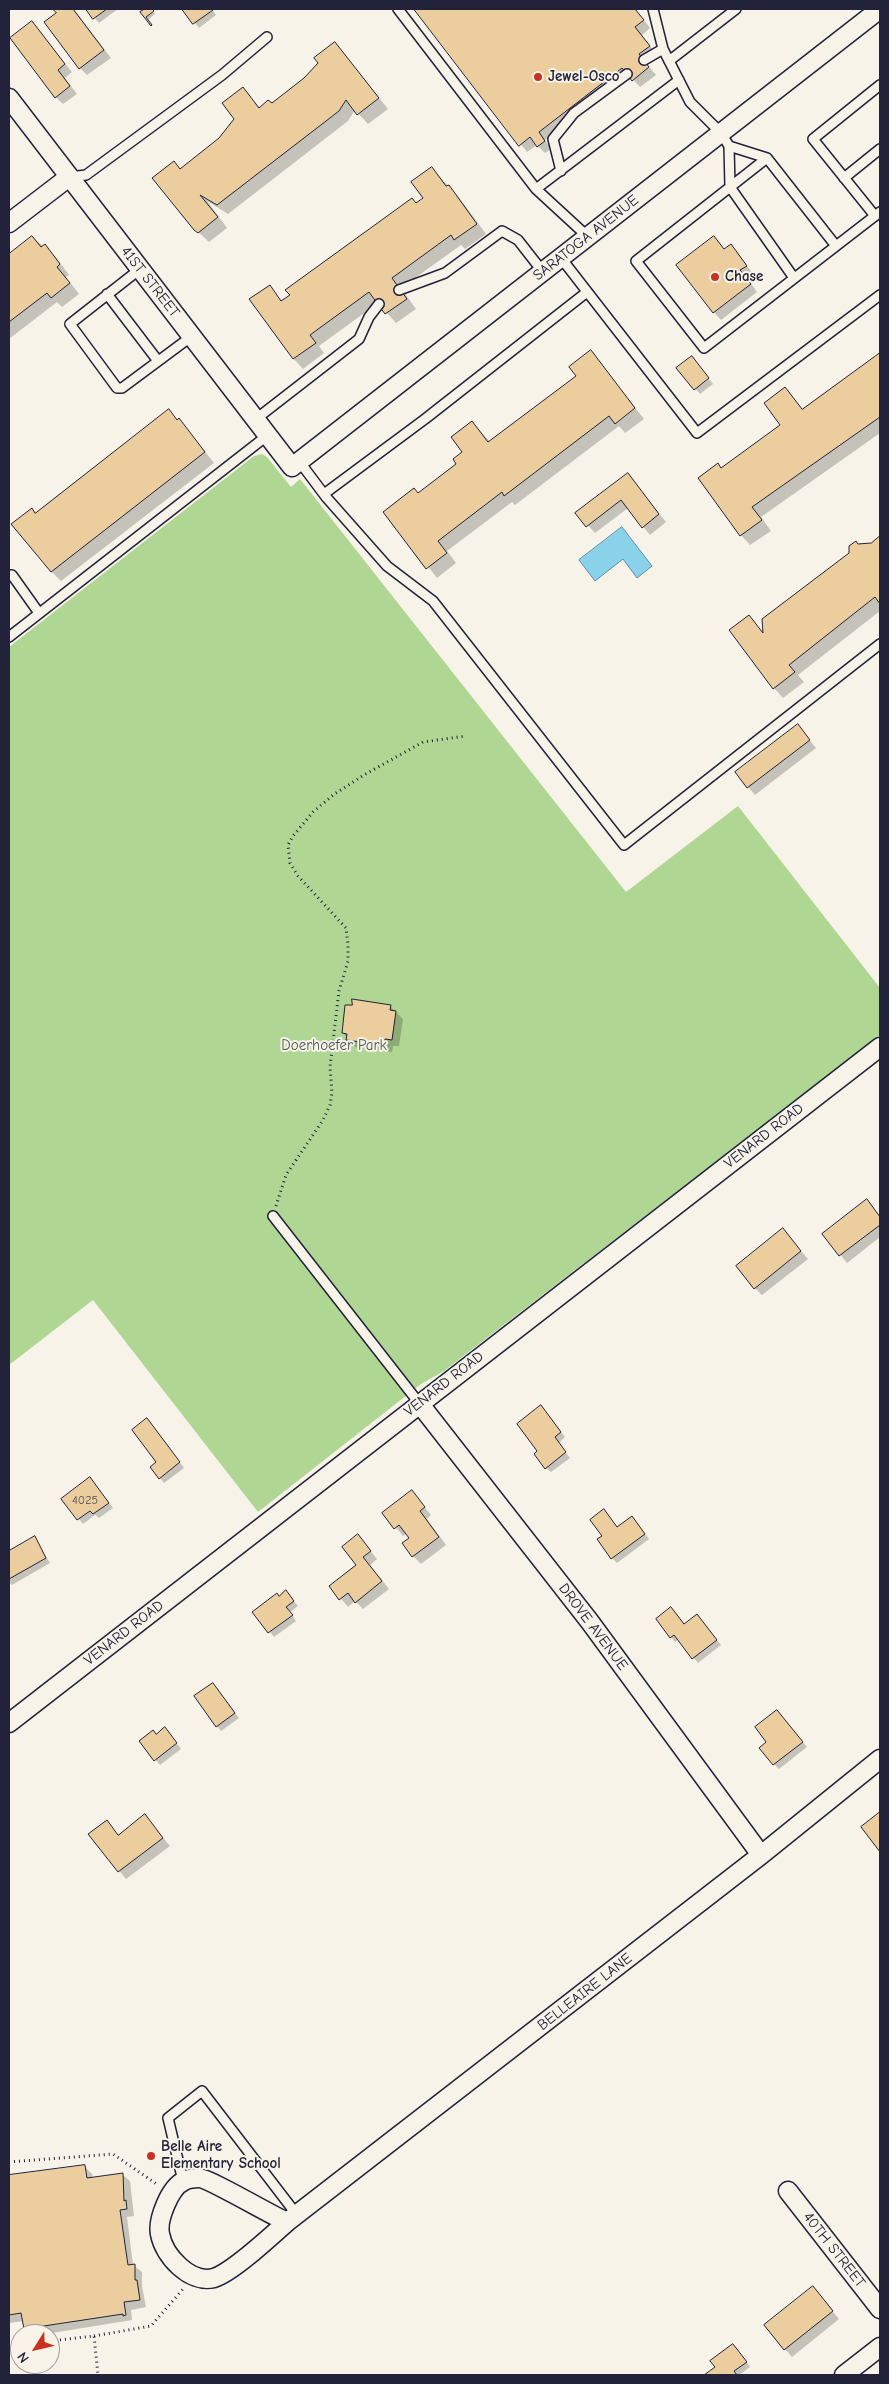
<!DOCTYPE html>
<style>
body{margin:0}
#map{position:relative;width:889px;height:2384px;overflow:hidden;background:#f7f3e8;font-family:"Comic Neue",sans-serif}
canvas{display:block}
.frame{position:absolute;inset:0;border:10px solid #22223b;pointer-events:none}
.north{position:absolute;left:10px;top:2324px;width:50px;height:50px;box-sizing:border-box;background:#f7f3e8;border:1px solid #a29fa3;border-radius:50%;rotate:234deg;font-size:14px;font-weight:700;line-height:20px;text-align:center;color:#22223b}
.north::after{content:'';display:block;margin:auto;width:18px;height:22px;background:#c8321e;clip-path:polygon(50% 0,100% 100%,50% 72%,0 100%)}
</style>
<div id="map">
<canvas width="889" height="2384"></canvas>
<div class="frame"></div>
<div class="north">N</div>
</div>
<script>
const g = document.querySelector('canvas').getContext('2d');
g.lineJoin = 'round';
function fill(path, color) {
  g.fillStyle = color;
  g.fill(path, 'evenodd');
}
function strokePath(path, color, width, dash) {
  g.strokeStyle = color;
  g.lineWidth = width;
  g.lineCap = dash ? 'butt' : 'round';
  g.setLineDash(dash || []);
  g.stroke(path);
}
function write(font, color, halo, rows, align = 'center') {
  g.font = font + ' "Comic Neue",sans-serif';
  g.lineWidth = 4;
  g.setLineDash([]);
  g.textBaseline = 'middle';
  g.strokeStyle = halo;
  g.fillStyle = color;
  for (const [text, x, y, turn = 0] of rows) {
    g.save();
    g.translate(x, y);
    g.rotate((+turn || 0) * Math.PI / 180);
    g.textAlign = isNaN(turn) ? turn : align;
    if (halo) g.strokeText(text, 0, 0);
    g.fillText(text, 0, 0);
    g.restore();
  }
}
const green = new Path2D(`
 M262,454L267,457L291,487L300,479L626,892L738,806L880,988V1035L444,1371L421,1384L258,1512L93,1300L9,1365V647L254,456Z`);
const water = new Path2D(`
 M622,527L652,566L637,578L623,559L595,581L579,560Z`);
const shadow = new Path2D(`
 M54,9H74L111,58L87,75L80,68Z
 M87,9H118L99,23Z
 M147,9H151L155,14L148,20L142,13Z
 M184,9H212L216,15L199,28Z
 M415,9H635L650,28L642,35L656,54L645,62L656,75L640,87L629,75L545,140L551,149L545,153L537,145L527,152Z
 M32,23L72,72L65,78L77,94L63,104L56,97Z
 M335,43L388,109L368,124L355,110L348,121L228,214L207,201L227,228L209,242L195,229L181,170L220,139L236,119L243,89L260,108L272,105L305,79Z
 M432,169L458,196L486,234L465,249L461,245L401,288L416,309L396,323L378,303L319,346L324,353L303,369L294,359L269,287L283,302L425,199Z
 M32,237L55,256L69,275L66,277L79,294L62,307L57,302L9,339V255Z
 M714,238L725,250L731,246L738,253L753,274L747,278L757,292L721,320L714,312Z
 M591,352L644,419L625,433L619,426L515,505L512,502L447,551L456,563L437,578L385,512L418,494L458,464L464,452L472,422L490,442L578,376Z
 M880,355V433L761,517L771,531L750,545L741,535L722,469L782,426L785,389L803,410Z
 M696,363L713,384L700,394L678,368Z
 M168,411L188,430L214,463L61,581L51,571L32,510L36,514Z
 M627,474L666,522L650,535L628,508L595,533L577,513Z
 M880,537V611L798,675L804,682L783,698L774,688L749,616L764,633L858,545L871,544Z
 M798,726L816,748L755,795L736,773Z
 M390,1006L403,1019L399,1046H393L392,1052L355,1047L343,1033Z
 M867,1201L880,1216V1237L847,1263L824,1234Z
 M783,1230L808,1259L762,1295L755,1288Z
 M546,1412L565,1437L559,1443L570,1458L551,1472L546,1468Z
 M151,1424L184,1468L164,1483L160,1478Z
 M90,1479L113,1508L99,1518L95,1515L83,1524L63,1499Z
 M412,1492L431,1515L427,1519L446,1545L421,1564L413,1556L411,1538L407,1533L403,1536L384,1513Z
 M637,1523L649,1539L617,1563L612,1558L618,1528Z
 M34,1538L50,1563L12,1585L9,1582V1552Z
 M365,1544L377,1559L370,1565L389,1589L363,1609L355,1601L348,1607L331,1587L358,1565Z
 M286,1592L298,1606L290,1612L296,1621L274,1637L254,1612Z
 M671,1609L685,1625L697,1615L721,1645L698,1663L679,1639L675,1642L671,1637Z
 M217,1689L239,1718L221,1731L217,1726Z
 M777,1711L807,1747L779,1769L774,1764L768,1742Z
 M153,1731L157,1735L170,1734L181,1749L160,1765L141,1741Z
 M145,1816L170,1846L126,1879L90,1834L106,1821L119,1836Z
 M84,2166L92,2174L93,2178L122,2174L130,2181L134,2216L127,2217L133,2265L142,2272V2286L146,2307L131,2310L132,2320L46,2334H30L25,2329L24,2321L9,2323V2176Z
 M820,2296L839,2319L792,2357L785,2349Z
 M733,2345L750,2367L739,2375H706L717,2367Z`);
const building = new Path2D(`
 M53,9H73L104,50L79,69L44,22L56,13Z
 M86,9H107L93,19Z
 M145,9H152L154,11L146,17L152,25L151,26L140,12Z
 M182,9H212L213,10L193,24Z
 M414,9H635L644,20L635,27L650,46L639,54L649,67L632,81L622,68L539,132L545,141L537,147L530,137L519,146Z
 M32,21L65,64L58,70L70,86L55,98L10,38Z
 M335,42L379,98L357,115L346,100L339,111L217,205L200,195L218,217L198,233L194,230L152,178L174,161L180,169L219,138L234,119L222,103L243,87L259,108L268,100L272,103L304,78L318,63L314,58Z
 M432,167L446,186L449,185L477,224L454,240L451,235L392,278L407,299L385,314L369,292L310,335L316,343L293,359L249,299L270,285L281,301L290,295L285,290L412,198L416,203L423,198L411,182Z
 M32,236L41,247L45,244L60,264L57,267L70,283L51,298L47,293L9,322V254Z
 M714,236L724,249L731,244L747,266L740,270L751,284L713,313L676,265Z
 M591,350L635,408L615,424L609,416L504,496L502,492L438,541L447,553L426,569L383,512L414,488L418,493L456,464L453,459L462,452L451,437L472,421L488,442L576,376L569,367Z
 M880,353V417L752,507L762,520L740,536L698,478L718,463L721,468L780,425L764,403L785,387L802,409Z
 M692,356L709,378L694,390L676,368Z
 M169,409L177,420L179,418L205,452L51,572L11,524L32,508L35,513Z
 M628,473L659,514L642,528L621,500L586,527L575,513Z
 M880,536V604L875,597L789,665L795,672L773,689L729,630L749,615L763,633L762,619L849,553V546L856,541L858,544L871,543Z
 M798,724L810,740L747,788L735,772Z
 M352,999L391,1005L390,1010L396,1011L392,1040L385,1039V1045L346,1040L347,1034L342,1033L345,1005H352Z
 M867,1199L880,1217V1225L839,1256L822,1234Z
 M783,1228L801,1251L754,1289L736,1266Z
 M541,1405L561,1432L555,1437L566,1452L545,1469L534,1454L537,1451L517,1424Z
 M147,1418L180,1462L159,1479L150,1467L156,1462L132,1430Z
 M90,1477L109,1503L93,1514L90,1511L77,1520L61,1499Z
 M412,1490L425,1507L420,1511L439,1537L412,1557L402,1543L409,1538L399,1525L394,1529L382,1513Z
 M604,1509L617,1527L632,1516L645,1534L611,1559L597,1539L602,1536L590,1520Z
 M358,1534L371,1551L363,1557L382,1581L355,1603L348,1593L339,1600L329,1586L356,1565L342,1547Z
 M35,1536L46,1558L9,1579V1551Z
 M286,1590L294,1601L286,1607L293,1615L268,1633L252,1612L277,1593L279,1596Z
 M671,1607L684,1624L697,1614L717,1640L692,1659L674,1635L670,1638L656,1619Z
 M213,1683L235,1713L216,1727L194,1696Z
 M777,1710L803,1742L773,1765L759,1748L766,1742L755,1727Z
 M165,1727L177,1743L154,1761L139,1741L153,1730L156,1734Z
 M880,1812V1852L861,1827Z
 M145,1814L163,1838L118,1872L88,1834L107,1820L118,1835Z
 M85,2165L87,2178L123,2173L124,2201L126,2200L127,2209L120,2210L128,2265L135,2264V2280H137L140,2300L124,2302L126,2315L123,2316V2314L24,2329L21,2313L9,2315V2175Z
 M813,2286L833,2311L784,2350L764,2325Z
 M733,2344L747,2362L734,2371L737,2375H704L715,2367L710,2361Z`);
const path = new Path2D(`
 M276,1206L286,1175L323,1120L330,1105L332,1093L330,1067L339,991L348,961V944L346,928L298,876L290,863L288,845L293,836L313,812L333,795L364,775L423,742L466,736
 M9,2162L113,2154L158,2185
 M94,2336L151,2326L183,2289
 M50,2341L94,2336L98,2375
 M9,2345L20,2344`);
const lane = new Path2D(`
 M398,9L536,189L587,236
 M653,9L663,49L690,102L721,133L729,146L730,187L794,278
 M644,60L663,49
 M669,61L736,9
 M729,146L767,158L836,246
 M767,158L636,261L704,348L880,212
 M561,171L553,139L574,113L627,74
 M69,177L86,175L222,75L267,37
 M844,178L880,149
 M536,189L679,80
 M875,216L813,139L880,85
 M561,258L697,433L880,295
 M140,269L70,324L117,388H122L192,336
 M399,290L445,273L502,231L518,240L543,272
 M107,294L158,361
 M256,419L359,339L369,317L379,304
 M299,461L326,497L387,566L433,601L624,845L880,644
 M324,494L425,419L587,292
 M9,575H12L39,613
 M9,637L268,435
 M273,1216L419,1403
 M183,2181L168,2118L202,2091L297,2215`);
const street = new Path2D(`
 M9,98L292,467L880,9
 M9,223L69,177
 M419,1403L590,1622L761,1855
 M9,1723L880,1047
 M788,2191L880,2309
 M287,2222C273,2216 208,2178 199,2178C195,2178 187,2179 184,2181C170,2187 157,2220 160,2234C164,2256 190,2284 214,2278C233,2272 271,2236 287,2222L761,1855L880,1759
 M844,2375L880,2347`);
const markers = [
 [538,77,5,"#c8321e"],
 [715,277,5,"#c8321e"],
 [151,2156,5,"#c8321e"]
];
const numberNames = [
 ["4025",85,1501]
];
const poiNames = [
 ["Jewel-Osco",548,77],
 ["Chase",725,277],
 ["Belle Aire",161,2147],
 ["Elementary School",161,2164]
];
const streetNames = [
 ["SARATOGA AVENUE",586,238,-38],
 ["41ST STREET",150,282,52],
 ["VENARD ROAD",764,1136,-38],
 ["VENARD ROAD",444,1384,-38],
 ["DROVE AVENUE",593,1627,53],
 ["VENARD ROAD",124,1633,-38],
 ["BELLEAIRE LANE",585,1992,-38],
 ["40TH STREET",834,2250,52]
];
const parkNames = [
 ["Doerhoefer Park",334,1046]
];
fill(green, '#afd693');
fill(water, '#89d2ea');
strokePath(water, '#608ca4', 1);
fill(shadow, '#0003');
fill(building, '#ebcd9e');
strokePath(building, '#22223b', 1);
strokePath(lane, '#22223b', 12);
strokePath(street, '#22223b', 21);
strokePath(path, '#22223b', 3, [1, 4]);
strokePath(lane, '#f7f3e8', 9);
strokePath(street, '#f7f3e8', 18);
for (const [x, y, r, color] of markers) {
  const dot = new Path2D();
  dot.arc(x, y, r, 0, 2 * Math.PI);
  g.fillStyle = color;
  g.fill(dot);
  strokePath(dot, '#f7f3e8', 2);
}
write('12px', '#544d54', null, numberNames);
write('bold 15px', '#22223b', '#f7f3e8', poiNames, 'left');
write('15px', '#22223b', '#f7f3e8', streetNames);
write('15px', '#4c5855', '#f7f3e8', parkNames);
</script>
